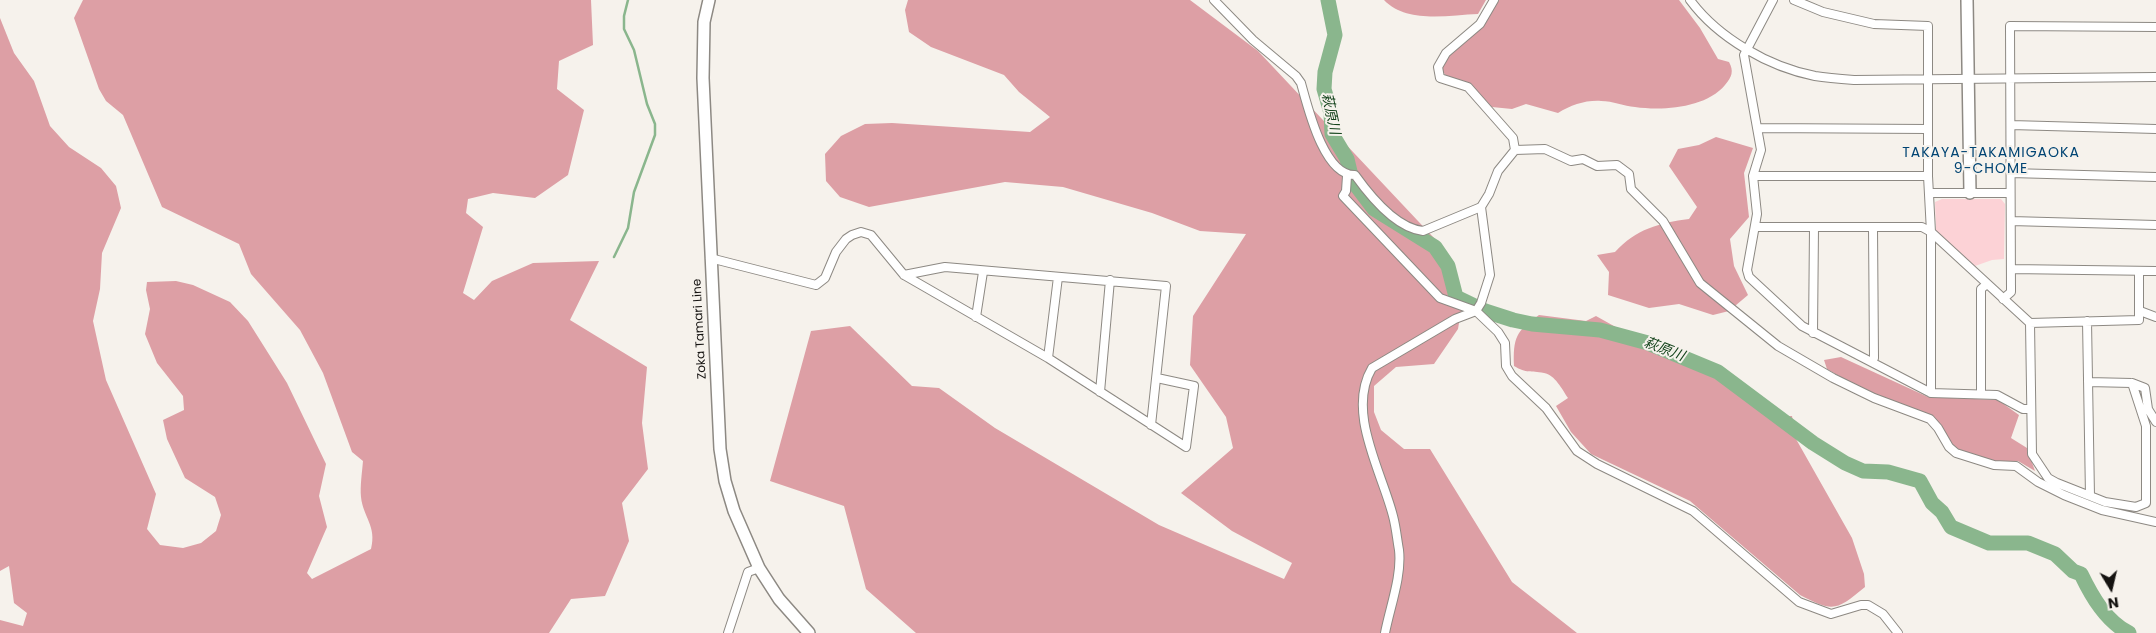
<!DOCTYPE html>
<meta charset="utf-8">
<style>
body{margin:0}
#map{position:relative;width:2156px;height:633px;overflow:hidden;background:#f6f2ec;font-family:Poppins,sans-serif}
canvas{display:block}
.north{position:absolute;left:2086px;top:563px;width:50px;height:50px;-webkit-text-stroke:4px #f6f2ec;paint-order:stroke;rotate:171deg;font-size:14px;font-weight:700;line-height:20px;text-align:center;color:#151311}
.north::after{content:'';display:block;margin:auto;width:18px;height:22px;background:#151311;clip-path:polygon(50% 0,100% 100%,50% 72%,0 100%)}
</style>
<div id="map">
<canvas width="2156" height="633"></canvas>
<div class="north">N</div>
</div>
<script>
const g = document.querySelector('canvas').getContext('2d');
g.lineJoin = 'round';
function fill(path, color) {
  g.fillStyle = color;
  g.fill(path, 'evenodd');
}
function strokePath(path, color, width, dash) {
  g.strokeStyle = color;
  g.lineWidth = width;
  g.lineCap = dash ? 'butt' : 'round';
  g.setLineDash(dash || []);
  g.stroke(path);
}
function write(font, color, halo, rows, align = 'center') {
  g.font = font + ' Poppins,"Noto Sans JP",sans-serif';
  g.lineWidth = 4;
  g.setLineDash([]);
  g.textBaseline = 'middle';
  g.strokeStyle = halo;
  g.fillStyle = color;
  for (const [text, x, y, turn = 0] of rows) {
    g.save();
    g.translate(x, y);
    g.rotate((+turn || 0) * Math.PI / 180);
    g.textAlign = isNaN(turn) ? turn : align;
    if (halo) g.strokeText(text, 0, 0);
    g.fillText(text, 0, 0);
    g.restore();
  }
}
const green = new Path2D(`
 M1942,199H2001L2005,204L2004,259L1992,260L1975,266L1936,231L1935,202Z`);
const forest = new Path2D(`
 M83,0H591L593,45L559,61L557,89L584,110L568,175L535,198L493,193L468,199L466,213L483,227L463,293L474,300L492,281L533,263L599,261L570,320L647,367L642,423L648,469L622,503L629,541L605,596L571,599L549,633H0V620L23,626L27,613L14,603L9,566L0,571V18L14,53L34,81L50,126L69,147L101,168L116,186L121,208L102,253L100,289L93,321L106,380L156,494L147,529L160,545L183,548L201,543L216,531L221,515L215,497L185,478L167,439L163,420L184,410L183,396L157,363L145,334L150,309L146,290L147,282L176,281L193,285L230,302L248,321L287,383L326,464L319,496L327,527L307,573L312,579L371,549C377,526 363,517 361,497C360,486 362,473 363,461L352,452L323,373L300,330L251,274L239,244L162,207L123,115L106,101L99,89L74,18Z
 M908,0H1190L1258,51L1434,238L1456,272L1462,305L1458,329L1434,364L1396,367L1374,386V412L1381,430L1404,449H1430L1512,582L1577,633H916L866,589L844,506L770,481L811,331L850,326L912,386L939,388L995,428L1159,525L1284,579L1292,563L1232,531L1181,493L1233,448L1226,417L1190,365L1193,316L1246,234L1200,231L1152,213L1063,187L1005,182L869,207L840,197L826,181L825,154L841,136L865,124L892,123L1030,132L1050,117L1019,92L1004,75L931,47L909,32L905,10Z
 M1384,0H1486L1478,14C1448,15 1407,24 1384,0Z
 M1499,0H1679L1700,28L1718,59L1729,62C1734,71 1732,77 1725,85C1706,108 1663,111 1635,107C1624,106 1613,101 1601,101C1586,100 1571,105 1558,113L1526,104L1512,109L1492,107L1468,84L1446,76L1442,70L1443,61L1482,27Z
 M1716,137L1753,148L1744,173L1749,217L1730,239L1734,266L1748,295L1729,311L1713,315L1679,304L1649,308L1608,295L1609,272L1597,255L1615,252C1636,229 1659,223 1689,219L1697,207L1669,166L1678,149L1699,145Z
 M1539,315L1586,321L1596,316L1646,344L1736,377L1771,417L1792,416L1796,439L1852,538L1864,574L1865,587C1837,610 1834,613 1800,595L1690,501L1591,454L1571,432L1556,406L1568,398C1562,389 1555,375 1544,373C1530,370 1527,374 1514,366C1513,338 1516,331 1539,315Z
 M1841,357L1928,397L1998,400L2019,415L2011,438L2027,448L2035,471L2018,461L1997,463L1958,452L1950,445L1934,419L1861,389L1827,369L1824,360Z`);
const stream = new Path2D(`
 M614,257L628,228L634,192L655,135V124L647,104L634,50L624,29V16L628,0`);
const river = new Path2D(`
 M1328,0L1335,35L1325,72L1324,89L1331,113L1332,134L1347,159L1352,180L1374,209L1435,247L1448,266L1456,297L1485,311L1513,320L1532,324L1600,330L1648,343L1718,372L1813,443L1845,463L1863,471L1888,472L1920,481L1932,503L1942,512L1951,527L1989,543H2028L2055,554L2073,571L2081,574C2092,597 2106,621 2129,633`);
const street = new Path2D(`
 M1214,0L1253,40L1296,76L1301,83C1308,108 1324,176 1355,175C1370,196 1396,228 1423,231L1481,207
 M1690,0C1718,38 1769,67 1815,76C1828,78 1841,79 1854,80L2156,77
 M1773,0L1744,55L1761,150L1753,176L1757,214L1747,270L1749,277L1802,326L1931,393L1997,395L2023,409H2030
 M1794,0L1823,12L1874,24L1928,26V176L1931,232L2030,323L2139,320V273
 M2011,125L2156,129
 M1758,128L1928,129
 M1515,150L1545,149L1571,161L1583,159L1597,166L1617,165L1629,174L1631,189L1663,221L1700,283L1778,346L1833,378L1874,398L1930,419L1938,428L1949,447L1956,453L1994,465L2016,466L2038,482L2064,495L2102,510L2156,522
 M2011,173L2156,177
 M1347,176L1346,191L1343,196L1440,298L1476,311L1498,332L1505,343L1506,366L1512,376L1546,408L1577,451L1597,464L1693,511L1799,602L1831,614L1861,605H1868L1883,614L1898,633
 M1753,176H1928
 M1930,193H2010
 M2011,221L2156,225
 M1756,227H1922L1931,232V393
 M710,258L816,285L825,278L836,252L846,239L852,235L861,232L871,235L904,275L1048,358L1186,447L1194,386L1157,378
 M2011,269L2156,271
 M904,275L945,267L1166,286L1151,425
 M2003,299L2011,292L2010,26L2156,27
 M2140,311L2156,317
 M976,317L983,272
 M2087,321L2090,496
 M2030,323L2032,454L2048,478L2057,483L2105,502L2136,507L2146,503V426L2132,383L2088,382
 M1813,333L1814,228
 M1048,358L1058,277
 M1872,362L1874,358L1873,228
 M2132,383L2145,388L2148,409L2156,422
 M1100,392L1110,280
 M1981,394V289L1987,284
 M728,633L748,572L759,568
 M1385,633C1390,607 1402,576 1399,550C1397,539 1396,527 1393,516C1382,472 1346,412 1372,368L1455,319L1476,311L1481,303L1490,275L1481,207L1489,194L1498,171L1515,150L1513,138L1468,87L1440,78L1438,67L1446,53L1480,24L1494,0`);
const secondary = new Path2D(`
 M709,0L704,22L703,78L720,449L725,481L734,511L759,568L779,599L809,633
 M1967,0L1970,193`);
const streetNames = [
 ["Zoka Tamari Line",700,329,-93]
];
const waterNames = [
 ["萩原川",1330,114,78],
 ["萩原川",1664,350,21]
];
const neighbourhoodNames = [
 ["TAKAYA-TAKAMIGAOKA",1991,153],
 ["9-CHOME",1991,169]
];
fill(green, '#fcd2d6');
fill(forest, '#dd9fa5');
strokePath(stream, '#8ab68d', 2.5);
strokePath(river, '#8ab68d', 15);
strokePath(street, '#8d8983', 10);
strokePath(secondary, '#8d8983', 14);
strokePath(street, '#fff', 8);
strokePath(secondary, '#fff', 11);
write('12px', '#151311', '#f6f2ec', streetNames);
write('italic 14px', '#13431b', '#f6f2ec', waterNames);
g.letterSpacing = '1px';
write('14px', '#004473', '#f6f2ec', neighbourhoodNames);
g.letterSpacing = '0px';
</script>
